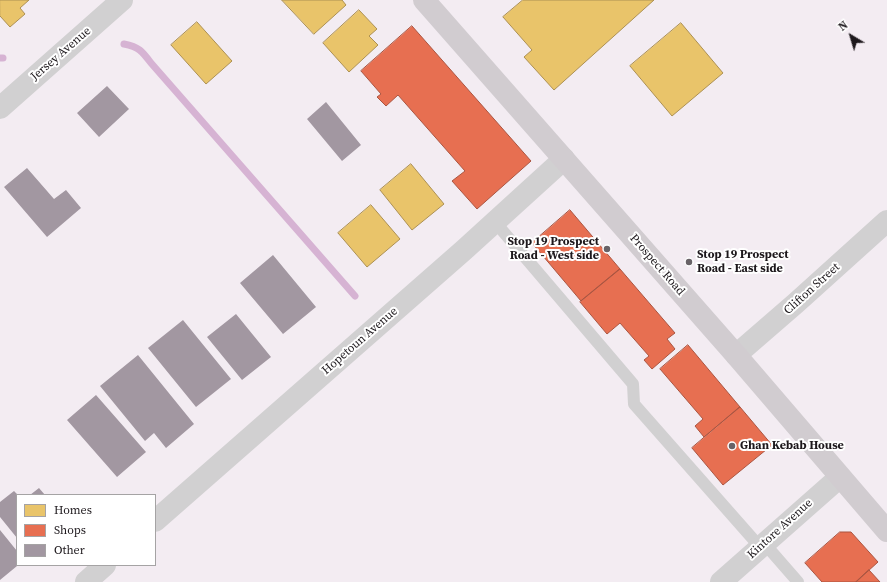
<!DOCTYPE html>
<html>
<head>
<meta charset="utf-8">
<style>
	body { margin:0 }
	#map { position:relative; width:887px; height:582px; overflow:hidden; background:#f3ecf2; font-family:"Source Serif 4",serif }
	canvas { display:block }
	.legend { position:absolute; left:16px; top:494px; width:140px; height:72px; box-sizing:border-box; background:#fff; border:1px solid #a5a3a4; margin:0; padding:5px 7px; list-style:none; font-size:12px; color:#1d181c }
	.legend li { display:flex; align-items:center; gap:8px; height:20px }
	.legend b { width:20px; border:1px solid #a5a3a4 }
	.north { position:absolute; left:831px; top:16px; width:40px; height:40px; -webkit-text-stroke:3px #fff; paint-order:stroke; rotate:322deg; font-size:11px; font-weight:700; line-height:16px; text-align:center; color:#1d181c }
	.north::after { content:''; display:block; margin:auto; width:14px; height:18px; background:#1d181c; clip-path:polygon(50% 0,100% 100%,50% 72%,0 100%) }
</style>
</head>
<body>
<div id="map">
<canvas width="887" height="582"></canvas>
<ul class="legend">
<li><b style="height:11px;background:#e9c46a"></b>Homes</li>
<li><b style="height:11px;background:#e76f51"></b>Shops</li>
<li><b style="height:11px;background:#a297a1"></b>Other</li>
</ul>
<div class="north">N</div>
</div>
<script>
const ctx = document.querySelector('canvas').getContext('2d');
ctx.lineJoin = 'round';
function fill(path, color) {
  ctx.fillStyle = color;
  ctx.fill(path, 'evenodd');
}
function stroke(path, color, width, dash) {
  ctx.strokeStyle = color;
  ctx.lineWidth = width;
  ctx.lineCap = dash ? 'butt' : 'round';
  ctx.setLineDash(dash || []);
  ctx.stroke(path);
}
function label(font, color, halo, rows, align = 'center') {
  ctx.font = font + ' "Source Serif 4",serif';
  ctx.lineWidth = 4;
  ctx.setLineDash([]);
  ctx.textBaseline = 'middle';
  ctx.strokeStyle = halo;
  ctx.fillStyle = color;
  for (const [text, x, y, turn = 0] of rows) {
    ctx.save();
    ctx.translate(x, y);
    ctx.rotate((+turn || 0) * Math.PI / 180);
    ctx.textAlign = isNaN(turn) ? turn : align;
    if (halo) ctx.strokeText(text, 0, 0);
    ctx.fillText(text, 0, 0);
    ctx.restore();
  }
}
const homes = new Path2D(`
	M0,0H29L20,8L25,14L10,27L0,16Z
	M282,0H342L346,5L314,34Z
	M523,0H654L554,90L524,57L532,50L503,17Z
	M359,10L377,29L369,36L378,45L349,72L323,43Z
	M197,22L232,61L206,84L171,45Z
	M681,23L723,73L672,116L630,66Z
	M411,164L444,204L412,230L380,190Z
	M371,205L400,239L367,267L338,233Z`);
fill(homes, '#e9c46a');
stroke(homes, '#ac9053', 1);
const shops = new Path2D(`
	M412,26L531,161L477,209L452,181L465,171L398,95L386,106L377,97L381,94L361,71Z
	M570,210L620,269L581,301L532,243Z
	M620,269L675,333L667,339L675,349L652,369L644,360L649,356L620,323L607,334L580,302Z
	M688,345L740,407L704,437L695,426L703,419L660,369Z
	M740,407L772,445L723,485L692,448Z
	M840,532H851L878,562L856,582H822L805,563Z
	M869,570L880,582H856Z`);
fill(shops, '#e76f51');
stroke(shops, '#aa5541', 1);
stroke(new Path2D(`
	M124,44C139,47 142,51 151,63L355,296
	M0,58H3`), '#d6b3d3', 7);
fill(new Path2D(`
	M107,86L129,109L99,137L77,113Z
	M326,102L361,145L342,161L307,119Z
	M27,168L54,199L66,190L81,208L47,237L4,187Z
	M273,255L316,307L283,334L240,283Z
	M236,314L271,357L242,380L207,337Z
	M183,320L231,379L196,407L148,348Z
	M138,355L194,424L166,448L154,433L145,441L100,386Z
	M96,395L146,452L117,477L67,420Z
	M39,488L45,495H30Z
	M14,491L17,494V538L0,517V502Z
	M0,530L17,551V566L0,580Z`), '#a297a1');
stroke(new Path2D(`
	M495,222L633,384L634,404L760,547
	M764,543L798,582`), '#d1d0d1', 12);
stroke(new Path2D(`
	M0,108L122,0
	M736,355L796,303L887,221
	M155,521L464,250L564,159
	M86,582L105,565
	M721,582L840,477`), '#d1d0d1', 22);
stroke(new Path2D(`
	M424,0L736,355L887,531`), '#d1ccd0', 22);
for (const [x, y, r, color] of [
	[607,249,4,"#686267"],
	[689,262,4,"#686267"],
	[732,446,4,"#686267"]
]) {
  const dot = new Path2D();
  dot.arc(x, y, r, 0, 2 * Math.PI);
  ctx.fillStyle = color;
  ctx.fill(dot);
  stroke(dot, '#fff', 1.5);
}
label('12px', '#1d181c', '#fff', [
	["Jersey Avenue",61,54,-41],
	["Prospect Road",657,265,49],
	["Clifton Street",812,289,-42],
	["Hopetoun Avenue",360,341,-41],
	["Kintore Avenue",780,529,-42]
]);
label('bold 12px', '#1d181c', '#fff', [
	["Stop 19 Prospect",599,242,"right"],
	["Road - West side",599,256,"right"],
	["Stop 19 Prospect",697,255],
	["Road - East side",697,269],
	["Ghan Kebab House",740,446]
], 'left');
</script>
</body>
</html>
